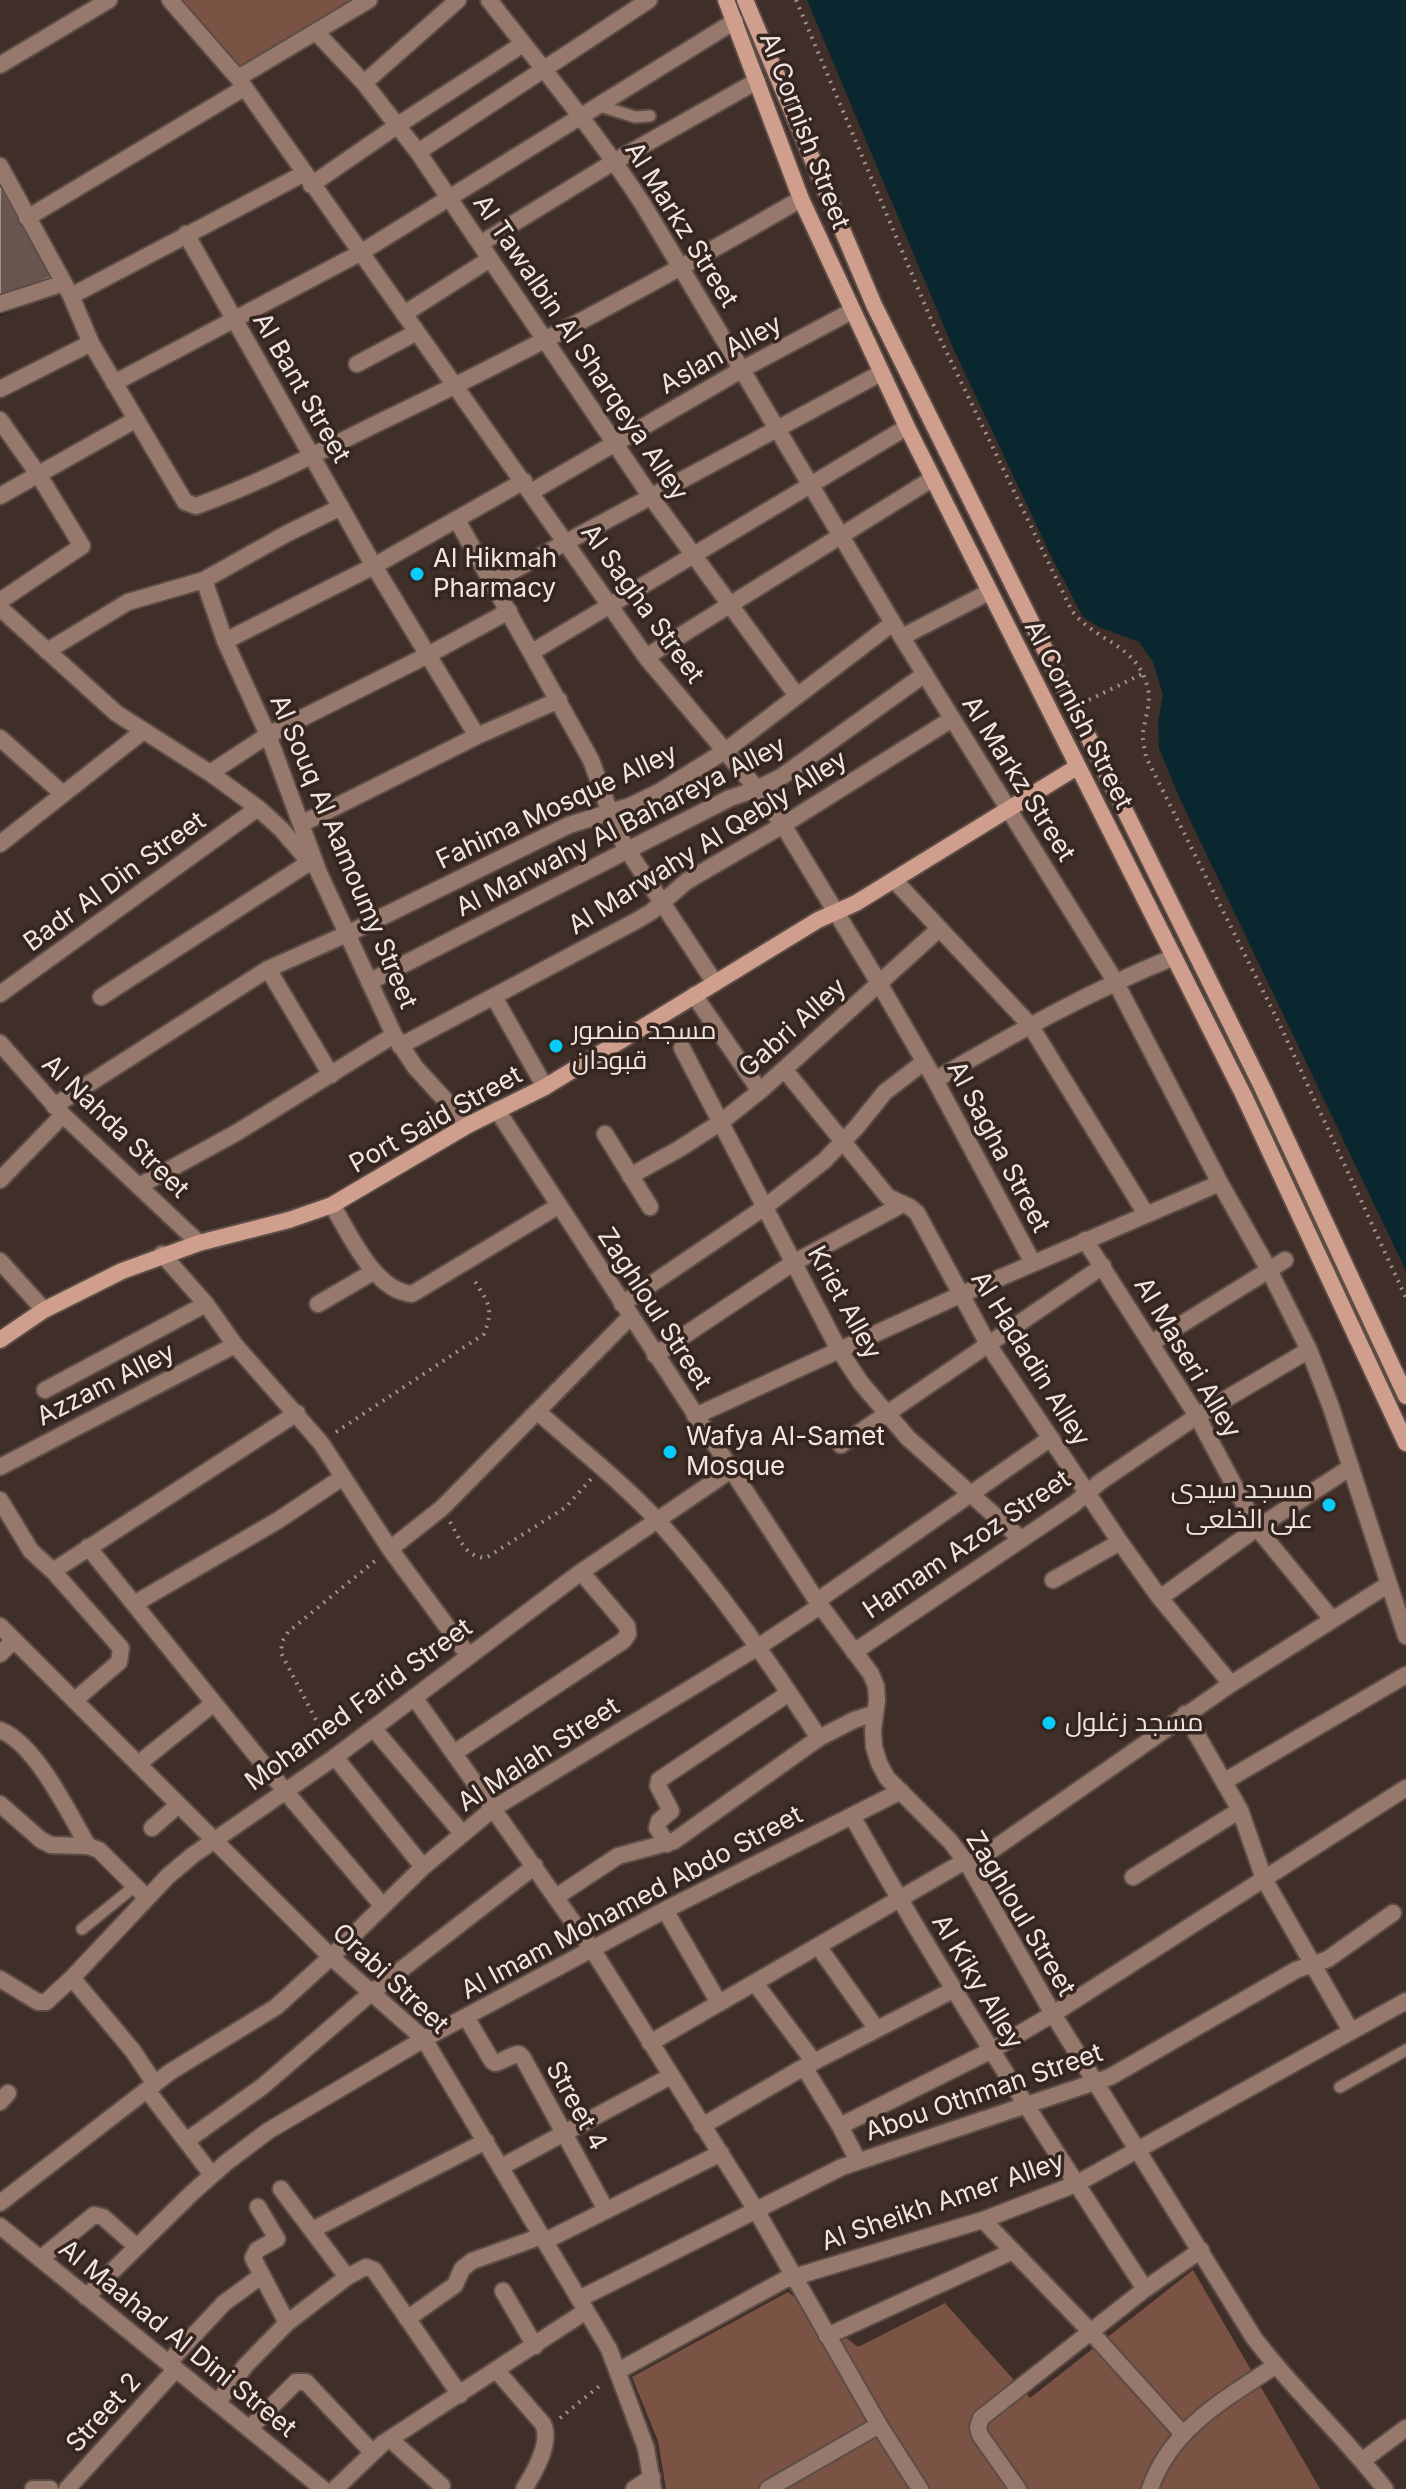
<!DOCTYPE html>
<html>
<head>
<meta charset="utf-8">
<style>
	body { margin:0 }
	canvas { display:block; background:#402f29 }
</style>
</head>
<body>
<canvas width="1406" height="2489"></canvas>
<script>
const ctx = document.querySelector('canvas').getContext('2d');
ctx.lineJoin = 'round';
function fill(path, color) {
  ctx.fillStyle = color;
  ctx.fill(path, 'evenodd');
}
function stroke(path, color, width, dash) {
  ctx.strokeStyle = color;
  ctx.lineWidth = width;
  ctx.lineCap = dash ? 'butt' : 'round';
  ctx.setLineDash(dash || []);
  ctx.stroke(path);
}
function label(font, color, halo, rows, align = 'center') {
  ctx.font = font + ' Inter,Cairo,sans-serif';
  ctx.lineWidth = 7;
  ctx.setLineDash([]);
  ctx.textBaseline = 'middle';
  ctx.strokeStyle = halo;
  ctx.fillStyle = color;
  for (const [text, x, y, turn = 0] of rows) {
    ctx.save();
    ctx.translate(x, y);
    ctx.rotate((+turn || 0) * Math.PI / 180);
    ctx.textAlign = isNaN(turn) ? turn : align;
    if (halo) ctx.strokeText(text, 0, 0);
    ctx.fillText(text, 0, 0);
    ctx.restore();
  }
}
fill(new Path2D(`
	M170,0H369L238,78Z
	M1193,2270L1320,2489H666L658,2441L632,2377L788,2292L858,2347L945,2303L1030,2398Z`), '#7b5344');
fill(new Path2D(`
	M807,0H1406V1271L1180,799L1159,749L1158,722L1163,695L1153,662L1139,642L1099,627L1083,617L1051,556L953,348Z`), '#0a2730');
fill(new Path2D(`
	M0,178L62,290L0,316Z`), '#0007');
const building = new Path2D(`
	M0,185L51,277L0,298Z`);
fill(building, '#67554e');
stroke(building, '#a49089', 2);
const lane = new Path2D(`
	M597,105L635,117L650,116
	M82,1929L135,1886
	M1340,2087L1406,2050`);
const street = new Path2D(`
	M170,0L238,78L646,657L757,789L783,825L879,983L935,1080L1033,1263
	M489,0C542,68 597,133 644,206L893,623L1115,981L1220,1183L1269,1270L1309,1350L1331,1407L1406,1636
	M316,32L364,83L418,152L651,497L797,696
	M0,65L109,0
	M238,78L369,0
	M364,83L458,0
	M418,152L649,0
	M0,166L71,296L91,343L185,502L196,506C258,484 319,452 378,423C523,354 663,279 801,199
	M311,185L398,125L523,44
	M27,218L244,88
	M186,234L374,566L477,736
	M480,244L615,161L757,81
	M71,296L303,174
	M0,304L64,283
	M404,314L490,259
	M357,364L417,332
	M114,383L360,253L735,21
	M0,389L91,343
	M0,420L38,474L82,546L0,601
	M531,492L741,370L852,311
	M0,496L135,420
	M457,520L591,760L617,832L628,851L715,983
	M204,580L225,641L268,735L319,873L394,1035L415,1067L468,1125
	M492,582L881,373
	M0,608L116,713L210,773L258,808L281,829L312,865
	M902,637L989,592
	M225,641L374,566L524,481
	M47,651L128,602L204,580L286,534L341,507
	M532,652L907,427
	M646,657L932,479
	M0,738L63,794
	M210,773L268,735L428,655L509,611
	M303,823L477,736L559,700
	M0,844L142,732
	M894,880L1030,1025L1146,1214
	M268,969L331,1075
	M369,982L730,798L757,789L781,777L925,674
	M0,994L258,808
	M694,995L760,1091
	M101,997L310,862
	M494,997L545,1087
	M0,1043L63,1115L199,1243
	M400,1046L636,921L651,912L687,881L783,825L952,719
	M682,1048L839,1350L861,1383L908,1438L1021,1539
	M784,1069L888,1197L910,1207L917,1213L989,1346L1120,1542L1160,1598L1231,1684
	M935,1080C1013,1034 1090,991 1174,957
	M54,1106L268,969L347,934L569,825L630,806L659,792L725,751L893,623
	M497,1110L817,1601L871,1674L876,1686L877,1700L873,1730L874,1747L879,1763L887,1778L950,1841L969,1866L1053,2014L1254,2338C1294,2391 1344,2436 1385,2489
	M605,1134L650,1207
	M630,1176L679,1149L721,1122L760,1091L939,929
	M0,1180L63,1115
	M139,1186L236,1133L394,1035
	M332,1205C350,1234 374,1291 412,1294L558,1206
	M1085,1240L1197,1416L1257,1528L1331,1618
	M162,1254L206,1304L235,1345L321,1443L390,1549L468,1655
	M0,1261L44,1310
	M318,1304L373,1272
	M622,1304L765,1207L824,1161L855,1129L885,1092L924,1062
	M1153,1342L1285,1260
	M655,1355L793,1263L903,1204
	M45,1390L206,1304
	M537,1411C577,1447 622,1482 659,1522C719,1589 770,1663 819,1738
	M695,1416L960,1295L1220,1183
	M841,1445L1103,1266
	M0,1467L235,1345
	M0,1500L31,1551L53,1571L121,1648L119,1662L75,1700
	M88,1547L285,1791L382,1905
	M390,1549L442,1508L630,1317
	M53,1571L297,1413
	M1053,1580L1120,1542
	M1160,1598L1257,1528L1351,1467
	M817,1601L1051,1438
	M134,1604L277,1521L343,1477
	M0,1626L331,1957L424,2039L609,2349L646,2448L653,2489
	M854,1652L1074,1504L1100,1482L1197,1416L1309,1350
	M0,1654L14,1640
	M414,1697L592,1949L756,2210L879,2425L920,2489
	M1185,1714L1240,1810L1264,1879L1351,2031
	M373,1728L462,1833
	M0,1730C36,1744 68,1812 88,1846
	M454,1753L623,1641L628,1634L627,1626L581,1572
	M335,1757L423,1867
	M138,1764L214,1703
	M1225,1781L1406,1675
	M0,1804L41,1840L51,1845L88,1846L99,1850L147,1898
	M852,1816C943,1978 1043,2133 1145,2289
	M152,1828L178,1805
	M667,1844L657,1828L659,1821L671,1811L658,1786L659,1780L789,1693
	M969,1866L1231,1684L1389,1584
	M1133,1877L1240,1810
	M556,1897L618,1856L674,1841L819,1738L854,1720L875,1713
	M665,1910L719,2003
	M818,1946L876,2028
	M72,1978L133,2051L155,2084
	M0,1979L38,2002H46L72,1978L168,1876L193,1855L335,1757L581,1572L731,1470
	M755,1983L814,2062
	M466,2017L492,2061L495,2063C504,2061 510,2055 519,2054L523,2058L606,2210
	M650,2043L965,1861
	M804,2067L840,2126L858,2161
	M147,2090L212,2175
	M0,2102L8,2093
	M702,2126L804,2067L953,1990
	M840,2126L990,2051L1053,2014L1406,1788
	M186,2141L263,2086L371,1993L535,1866
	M501,2167L671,2076
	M281,2189L347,2277
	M0,2203L170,2072L276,2007L331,1957L423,1867L494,1808L758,1647L820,1606
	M258,2207L277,2239L257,2250L253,2258L287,2323
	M983,2220L1090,2331L1183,2434
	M0,2226L323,2489
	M312,2230L486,2141
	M545,2241L721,2153
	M40,2259L94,2215L103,2217L137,2247
	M503,2291L535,2346
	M86,2297L193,2192L227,2162L268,2131L424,2039L665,1910L901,1791
	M579,2299L842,2167L1110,2077L1296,1970L1328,1959L1393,1913
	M407,2319L455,2285L462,2269L472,2261L542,2236
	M827,2336L1013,2251
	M168,2363L224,2303L261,2276
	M497,2371L543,2424C552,2443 534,2473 524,2489
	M618,2371L784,2280L983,2220L1076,2184L1406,2001
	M217,2403L246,2365L287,2323L347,2277L366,2267L374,2270L460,2395
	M249,2429L296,2382H306L372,2452
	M390,2439L442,2486
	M1363,2460L1406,2428
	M33,2489H50
	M67,2489L176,2369
	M335,2489L382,2444L586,2311
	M634,2489L652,2477
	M768,2489L879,2425
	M1018,2489L980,2435L978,2427L981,2418L1145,2289L1201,2250
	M1150,2489C1170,2429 1225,2399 1275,2366`);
const secondary = new Path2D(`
	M726,0L801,199L907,427L1244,1096L1406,1443
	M745,0L874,305L1263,1089L1406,1396
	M0,1340L44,1310L122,1271L199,1243L289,1220L332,1205L468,1125L545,1087L818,920L856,903L1077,767`);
stroke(lane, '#5c4c46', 15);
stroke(street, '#5c4c46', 20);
stroke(secondary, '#5c4c46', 20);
stroke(new Path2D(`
	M796,0L933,324L1072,611C1097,643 1137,643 1148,689C1151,703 1145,719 1143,732C1142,740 1145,749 1146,757L1279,1023L1406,1298
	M1089,700L1142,674
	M336,1432L484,1334C495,1306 487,1302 473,1278
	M450,1522C460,1539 465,1557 486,1558L566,1507L591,1479
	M327,1741L281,1653L282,1642L288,1632L376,1560
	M560,2418L603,2383`), '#9f918c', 4, [2, 6]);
stroke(lane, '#97786d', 11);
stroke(street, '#97786d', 16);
stroke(secondary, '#cf9e8c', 16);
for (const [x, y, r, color] of [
	[417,574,8,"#07cbf9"],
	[556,1046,8,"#07cbf9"],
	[670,1452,8,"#07cbf9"],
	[1329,1505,8,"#07cbf9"],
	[1049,1723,8,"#07cbf9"]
]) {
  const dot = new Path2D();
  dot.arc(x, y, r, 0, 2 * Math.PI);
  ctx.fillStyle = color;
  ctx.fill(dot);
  stroke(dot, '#35251f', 3);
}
label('26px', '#f0e5e1', '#35251f', [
	["Al Cornish Street",804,131,69],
	["Al Markz Street",681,225,58],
	["Al Tawalbin Al Sharqeya Alley",580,348,56],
	["Aslan Alley",721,355,-29],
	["Al Bant Street",301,388,60],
	["Al Sagha Street",642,604,54],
	["Al Cornish Street",1078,715,63],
	["Al Markz Street",1018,779,58],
	["Fahima Mosque Alley",557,807,-25],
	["Al Marwahy Al Bahareya Alley",621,827,-27],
	["Al Marwahy Al Qebly Alley",708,843,-32],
	["Al Souq Al Aamoumy Street",343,852,67],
	["Badr Al Din Street",115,882,-36],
	["Gabri Alley",793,1028,-42],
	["Port Said Street",436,1120,-29],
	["Al Nahda Street",115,1127,44],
	["Al Sagha Street",998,1147,62],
	["Kriet Alley",844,1303,61],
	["Zaghloul Street",654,1309,57],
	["Al Maseri Alley",1187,1358,59],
	["Al Hadadin Alley",1030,1359,58],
	["Azzam Alley",106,1385,-27],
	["Hamam Azoz Street",967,1545,-34],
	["Mohamed Farid Street",359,1705,-36],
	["Al Malah Street",539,1755,-33],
	["Al Imam Mohamed Abdo Street",632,1903,-28],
	["Zaghloul Street",1020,1914,59],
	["Orabi Street",390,1979,43],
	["Al Kiky Alley",977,1982,59],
	["Abou Othman Street",984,2093,-19],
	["Street 4",576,2106,61],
	["Al Sheikh Amer Alley",943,2202,-19],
	["Al Maahad Al Dini Street",177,2339,39],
	["Street 2",104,2413,-48]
]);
label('26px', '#f0e5e1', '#35251f', [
	["Al Hikmah",433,559],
	["Pharmacy",433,589],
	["مسجد منصور",572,1031],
	["قبودان",572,1061],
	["Wafya Al-Samet",686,1437],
	["Mosque",686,1467],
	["مسجد سيدى",1313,1490,"right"],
	["على الخلعى",1313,1520,"right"],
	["مسجد زغلول",1065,1723]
], 'left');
</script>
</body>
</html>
